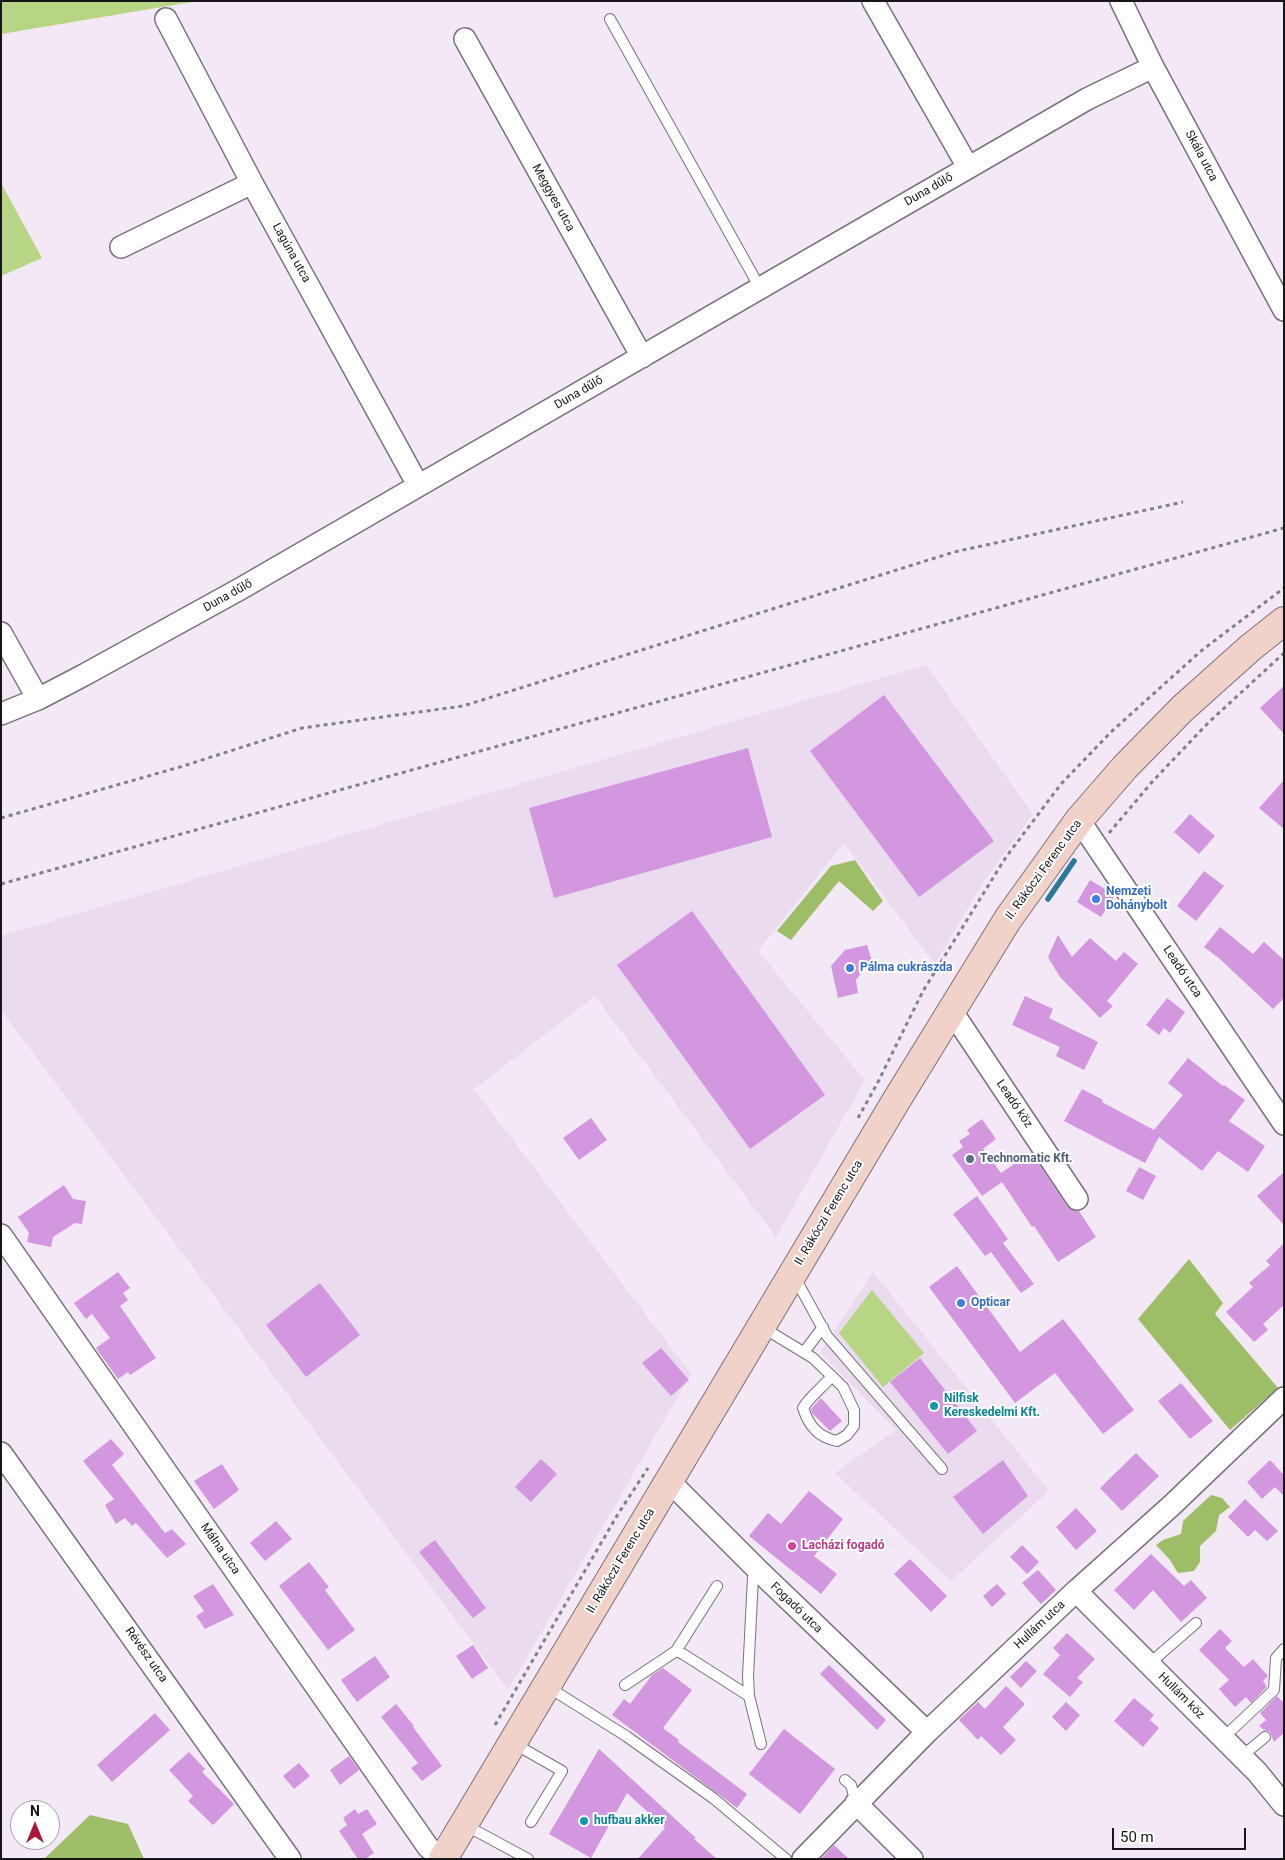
<!DOCTYPE html>
<html>
<head>
<meta charset="utf-8">
<style>
	body { margin:0 }
	#map { position:relative; width:1285px; height:1860px; overflow:hidden; background:#f3e8f5; font-family:Roboto,sans-serif }
	canvas { display:block }
	.frame { position:absolute; inset:0; border:2px solid #181519; pointer-events:none }
	.north { position:absolute; left:10px; top:1800px; width:50px; height:50px; box-sizing:border-box; background:#fff; border:1px solid #a3a1a3; border-radius:50%; rotate:0deg; font-size:14px; font-weight:700; line-height:20px; text-align:center; color:#181519 }
	.north::after { content:''; display:block; margin:auto; width:18px; height:22px; background:#ac173a; clip-path:polygon(50% 0,100% 100%,50% 72%,0 100%) }
	.scale { position:absolute; left:1112px; top:1828px; width:134px; height:22px; box-sizing:border-box; border:2px solid #181519; border-top:0; padding-left:6px; font-size:15px; line-height:18px; white-space:nowrap; color:#181519; -webkit-text-stroke:4px #fff; paint-order:stroke }
</style>
</head>
<body>
<div id="map">
<canvas width="1285" height="1860"></canvas>
<div class="frame"></div>
<div class="north">N</div>
<div class="scale">50 m</div>
</div>
<script>
const ctx = document.querySelector('canvas').getContext('2d');
ctx.lineJoin = 'round';
function fill(path, color) {
  ctx.fillStyle = color;
  ctx.fill(path, 'evenodd');
}
function stroke(path, color, width, dash) {
  ctx.strokeStyle = color;
  ctx.lineWidth = width;
  ctx.lineCap = dash ? 'butt' : 'round';
  ctx.setLineDash(dash || []);
  ctx.stroke(path);
}
function label(font, color, halo, rows, align = 'center') {
  ctx.font = font + ' Roboto,sans-serif';
  ctx.lineWidth = 4;
  ctx.setLineDash([]);
  ctx.textBaseline = 'middle';
  ctx.strokeStyle = halo;
  ctx.fillStyle = color;
  for (const [text, x, y, turn = 0] of rows) {
    ctx.save();
    ctx.translate(x, y);
    ctx.rotate((+turn || 0) * Math.PI / 180);
    ctx.textAlign = isNaN(turn) ? turn : align;
    if (halo) ctx.strokeText(text, 0, 0);
    ctx.fillText(text, 0, 0);
    ctx.restore();
  }
}
fill(new Path2D(`
	M926,665L1033,814L984,881L935,964L844,843L758,951L865,1080L776,1237L595,996L474,1089L691,1374L508,1690L1,1010V936Z
	M873,1272L1049,1491L951,1581L835,1473L896,1430L820,1352Z`), '#ebdbef');
fill(new Path2D(`
	M1,1H198L1,34Z
	M1,183L42,258L1,276Z
	M872,1290L924,1353L883,1387L839,1333Z`), '#b7d584');
fill(new Path2D(`
	M855,860L883,901L873,911L839,881L791,940L777,931L831,866Z
	M1189,1259L1223,1303L1215,1314L1278,1388L1230,1430L1138,1319Z
	M1211,1495L1222,1498L1230,1507L1219,1515L1216,1531L1200,1546V1562L1194,1571L1178,1573L1170,1560L1156,1545L1163,1540L1181,1534L1183,1521Z
	M90,1815L128,1824L144,1859H44Z`), '#9ebd67');
stroke(new Path2D(`
	M1048,899L1074,861`), '#297a99', 5.5);
fill(new Path2D(`
	M1284,686V734L1260,708Z
	M884,695L994,841L919,897L810,751Z
	M748,748L772,837L554,898L529,808Z
	M1284,780V829L1259,808Z
	M1190,814L1215,836L1199,854L1174,832Z
	M1204,871L1224,886L1196,921L1177,906Z
	M1090,880L1115,895L1101,917L1077,902Z
	M692,911L825,1095L750,1149L617,965Z
	M1220,927L1253,954L1264,942L1284,960V998L1273,1009L1220,959L1204,947Z
	M1058,935L1072,957L1090,938L1116,961L1124,952L1138,964L1107,1001L1113,1006L1100,1018L1060,977L1048,957Z
	M867,945L873,964L861,969L860,975L856,980L858,993L838,998L831,966L845,950Z
	M1025,996L1053,1009L1049,1018L1098,1042L1084,1070L1056,1056L1060,1047L1012,1025Z
	M1167,998L1185,1012L1170,1033L1164,1028L1159,1035L1146,1025Z
	M1188,1058L1223,1086L1224,1085L1245,1100L1229,1121L1265,1146L1248,1172L1218,1151L1202,1171L1159,1137L1145,1163L1064,1121L1082,1089L1103,1100L1102,1102L1154,1130L1183,1095L1168,1083Z
	M591,1118L607,1140L579,1160L563,1138Z
	M982,1119L996,1139L983,1149L1001,1173L1026,1156L1029,1162L1035,1158L1067,1206L1072,1210L1079,1211L1096,1237L1058,1262L1034,1226L1032,1227L1002,1182L982,1196L952,1155L963,1147L959,1141L970,1134L967,1130Z
	M1139,1167L1156,1176L1143,1200L1126,1191Z
	M1284,1172V1225L1257,1196Z
	M64,1185L73,1199L86,1201L82,1224L75,1223L53,1237L51,1247L27,1242L29,1233L18,1217Z
	M977,1196L1008,1239L1003,1243L1034,1284L1021,1293L991,1252L985,1256L953,1214Z
	M1284,1243V1305L1263,1324L1268,1330L1254,1342L1226,1312L1253,1287L1249,1283L1270,1265L1266,1261Z
	M957,1266L1020,1352L1063,1319L1134,1410L1103,1434L1055,1373L1015,1403L929,1287Z
	M118,1272L130,1288L123,1293L128,1300L120,1306L156,1358L130,1375L128,1372L118,1379L96,1348L110,1338L92,1314L86,1319L74,1303Z
	M320,1283L360,1335L306,1377L266,1325Z
	M661,1348L689,1380L671,1396L642,1363Z
	M920,1358L977,1431L948,1454L890,1382Z
	M1181,1383L1213,1421L1190,1439L1158,1401Z
	M821,1398L842,1421L830,1431L812,1413L811,1409Z
	M111,1439L124,1454L112,1465L165,1533L172,1529L186,1544L167,1558L136,1523L132,1526L125,1518L116,1524L105,1505L114,1499L83,1461Z
	M1136,1453L1159,1476L1122,1511L1100,1488Z
	M541,1459L557,1474L531,1502L515,1487Z
	M1003,1460L1028,1496L983,1534L953,1497Z
	M1270,1460L1284,1475V1496L1275,1487L1262,1499L1247,1482Z
	M222,1464L239,1490L214,1509L194,1481Z
	M809,1491L843,1519L814,1556L837,1574L821,1594L749,1536L768,1513L781,1524Z
	M1245,1499L1278,1531L1267,1541L1255,1530L1248,1537L1228,1517Z
	M1076,1508L1097,1531L1076,1550L1056,1527Z
	M276,1521L292,1539L265,1561L250,1543Z
	M435,1540L486,1608L473,1618L419,1552Z
	M1022,1545L1039,1562L1027,1574L1010,1557Z
	M1151,1554L1184,1586L1191,1580L1207,1598L1181,1622L1153,1590L1134,1610L1114,1590Z
	M910,1559L947,1596L931,1612L894,1574Z
	M309,1562L329,1587L325,1590L355,1630L328,1650L279,1586Z
	M1038,1570L1056,1590L1041,1604L1022,1583Z
	M213,1584L234,1615L205,1629L196,1616L204,1611L193,1596Z
	M997,1584L1006,1594L992,1607L983,1596Z
	M1220,1629L1232,1641L1225,1648L1244,1667L1253,1659L1268,1676L1263,1681L1267,1687L1251,1703L1246,1697L1235,1707L1219,1689L1229,1680L1199,1650Z
	M1067,1633L1095,1659L1077,1678L1083,1682L1070,1697L1043,1674L1060,1655L1053,1648Z
	M473,1645L488,1668L472,1679L456,1656Z
	M375,1656L390,1677L357,1702L341,1680Z
	M1026,1661L1037,1671L1021,1688L1010,1677Z
	M829,1665L886,1720L877,1730L820,1674Z
	M663,1668L692,1690L663,1728L679,1740L678,1742L747,1794L737,1808L612,1715L624,1699L630,1704L652,1675Z
	M1006,1686L1025,1704L1003,1727L1016,1740L1001,1755L981,1736L978,1740L959,1720L978,1702L985,1709Z
	M1277,1696L1284,1703V1733L1274,1742L1270,1732L1264,1730L1259,1726L1266,1720L1260,1713Z
	M1134,1698L1154,1715L1150,1720L1159,1728L1143,1747L1114,1721Z
	M1066,1702L1080,1715L1066,1731L1052,1717Z
	M396,1704L414,1726L413,1727L442,1766L422,1781L411,1768L418,1763L381,1717Z
	M155,1713L170,1730L112,1782L97,1765Z
	M784,1729L835,1769L800,1814L749,1774Z
	M599,1749L696,1838L694,1839L717,1859H638L665,1828L627,1793L591,1858L549,1834Z
	M189,1752L205,1769L202,1772L234,1804L213,1825L188,1801L193,1796L169,1770Z
	M349,1756L359,1770L340,1785L330,1770Z
	M299,1763L310,1776L294,1789L283,1776Z
	M355,1809L358,1814L367,1809L377,1824L362,1834L374,1853L365,1859H358L339,1831L347,1825L343,1818Z
	M834,1845L849,1859H821Z`), '#d297df');
const lane = new Path2D(`
	M610,19L760,288
	M794,1276L827,1336L942,1469
	M762,1327L813,1358L843,1387L854,1410V1426L847,1435L837,1441C818,1437 809,1426 803,1408C810,1396 822,1388 832,1376
	M804,1352L823,1327
	M759,1571L753,1577L748,1676L749,1696L761,1744
	M717,1586L676,1651L683,1654L749,1696
	M1149,1664L1196,1623
	M625,1685L676,1651
	M548,1687L626,1736L713,1798L786,1859
	M1223,1738L1274,1690L1276,1658L1284,1649
	M513,1743L562,1771L531,1822
	M1241,1757L1265,1737
	M845,1780L851,1785L856,1803
	M465,1825L528,1859`);
const street = new Path2D(`
	M873,1L968,167
	M1121,1L1153,67L1284,310
	M166,19L252,183L418,485
	M465,39L642,357
	M121,247L252,183
	M1,633L38,699
	M1,714L38,699L84,675L240,589L1087,99L1153,67
	M1079,820L1284,1124
	M951,1010L1077,1199
	M1,1235L428,1847L442,1859
	M1,1453L290,1859
	M669,1481L759,1571L927,1732
	M1076,1591L1257,1772L1284,1805
	M856,1803L912,1859
	M803,1859L927,1732L1076,1591L1171,1506L1284,1398`);
const secondary = new Path2D(`
	M443,1859L896,1101L1008,919L1079,820L1125,767L1183,708L1250,648L1284,621`);
stroke(lane, '#7a717c', 12);
stroke(street, '#7a717c', 24);
stroke(secondary, '#7a717c', 30);
stroke(new Path2D(`
	M1,818L180,767L302,728L463,706L954,552L1183,502
	M1109,833L1152,782L1208,723L1284,653
	M1,884L1284,528
	M858,1118L877,1084L923,991L1006,857L1061,784L1111,732L1201,651L1284,588
	M495,1725L618,1514L648,1468`), '#867f88', 3, [4, 4]);
stroke(lane, '#fff', 10);
stroke(street, '#fff', 21);
stroke(secondary, '#f1d2c9', 28);
for (const [x, y, r, color] of [
	[1096,899,5,"#3f7fe0"],
	[850,968,5,"#3f7fe0"],
	[970,1159,5,"#5c6f8a"],
	[961,1303,5,"#3f7fe0"],
	[934,1406,5,"#0f9aa8"],
	[792,1546,5,"#d1479c"],
	[584,1821,5,"#0f9aa8"]
]) {
  const dot = new Path2D();
  dot.arc(x, y, r, 0, 2 * Math.PI);
  ctx.fillStyle = color;
  ctx.fill(dot);
  stroke(dot, '#fff', 2);
}
label('12px', '#181519', '#fff', [
	["Skála utca",1201,156,62],
	["Duna dűlő",929,190,-30],
	["Meggyes utca",553,198,61],
	["Lagúna utca",291,253,61],
	["Duna dűlő",579,393,-30],
	["Duna dűlő",228,596,-29],
	["II. Rákóczi Ferenc utca",1044,870,-54],
	["Leadó utca",1182,972,56],
	["Leadó köz",1014,1104,56],
	["II. Rákóczi Ferenc utca",829,1213,-59],
	["Málna utca",220,1549,55],
	["II. Rákóczi Ferenc utca",621,1561,-59],
	["Fogadó utca",796,1608,44],
	["Hullám utca",1040,1625,-43],
	["Révész utca",146,1655,55],
	["Hullám köz",1181,1696,45]
]);
label('bold 12px', '#366cbe', '#fff', [
	["Nemzeti",1106,892],
	["Dohánybolt",1106,906],
	["Pálma cukrászda",860,968],
	["Opticar",971,1303]
], 'left');
label('bold 12px', '#4e5e75', '#fff', [
	["Technomatic Kft.",980,1159]
], 'left');
label('bold 12px', '#0d838f', '#fff', [
	["Nilfisk",944,1399],
	["Kereskedelmi Kft.",944,1413],
	["hufbau akker",594,1821]
], 'left');
label('bold 12px', '#b23c85', '#fff', [
	["Lacházi fogadó",802,1546]
], 'left');
</script>
</body>
</html>
